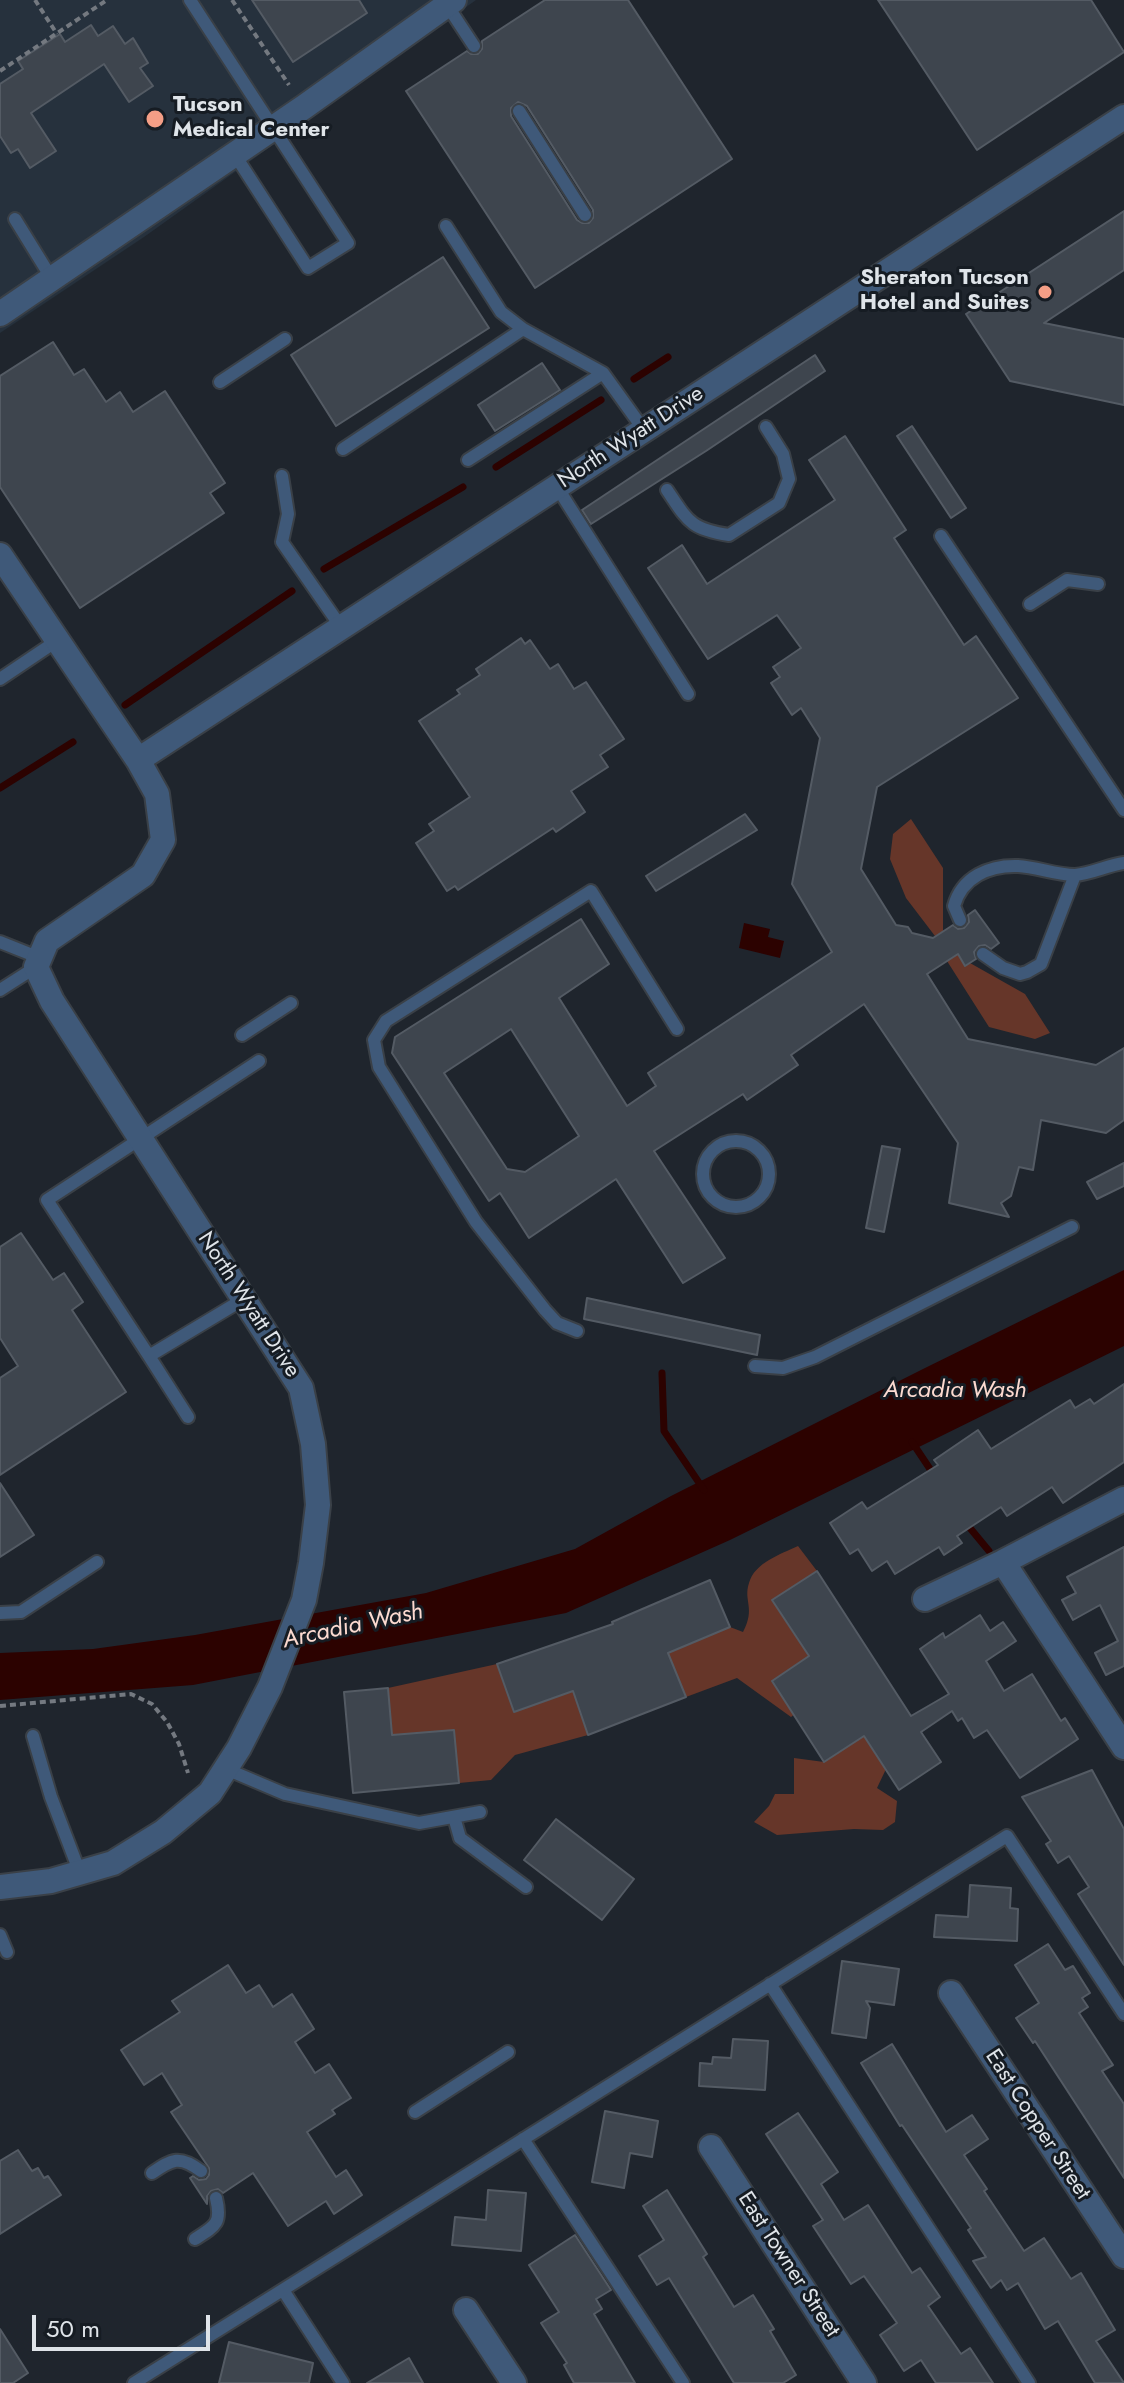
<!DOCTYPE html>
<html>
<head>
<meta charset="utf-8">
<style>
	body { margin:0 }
	#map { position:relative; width:1124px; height:2383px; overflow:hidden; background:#1f252d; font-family:Jost,sans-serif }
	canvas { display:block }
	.scale { position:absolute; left:32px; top:2315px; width:178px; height:36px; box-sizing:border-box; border:4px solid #dfe4e9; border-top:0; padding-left:10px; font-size:24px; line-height:28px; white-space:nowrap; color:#dfe4e9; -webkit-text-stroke:6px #161c23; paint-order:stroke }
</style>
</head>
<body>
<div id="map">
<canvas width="1124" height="2383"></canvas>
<div class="scale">50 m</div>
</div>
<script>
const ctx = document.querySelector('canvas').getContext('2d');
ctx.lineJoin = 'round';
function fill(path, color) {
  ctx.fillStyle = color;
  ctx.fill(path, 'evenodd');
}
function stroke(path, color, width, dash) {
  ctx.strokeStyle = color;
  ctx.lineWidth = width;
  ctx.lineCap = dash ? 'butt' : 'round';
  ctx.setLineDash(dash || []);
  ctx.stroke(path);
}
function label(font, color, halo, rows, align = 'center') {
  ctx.font = font + ' Jost,sans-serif';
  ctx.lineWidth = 6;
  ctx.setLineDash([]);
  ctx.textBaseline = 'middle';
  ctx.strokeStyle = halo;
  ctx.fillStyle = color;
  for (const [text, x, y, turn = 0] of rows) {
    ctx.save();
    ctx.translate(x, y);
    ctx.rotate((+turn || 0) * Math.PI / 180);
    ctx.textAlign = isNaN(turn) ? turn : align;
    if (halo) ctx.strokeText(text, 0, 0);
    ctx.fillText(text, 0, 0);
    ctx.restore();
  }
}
fill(new Path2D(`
	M0,0H476L144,237L0,333Z`), '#26313d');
fill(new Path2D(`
	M911,819L943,868V932L938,940L906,898L890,859L893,834Z
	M958,954L965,966L970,963L1025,994L1050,1033L1035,1039L989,1027L947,961Z
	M798,1546L817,1571L772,1600L809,1656L797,1712L791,1717L737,1678L686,1697L668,1653L730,1627L743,1632C756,1608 743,1601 749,1583C754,1563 781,1554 798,1546Z
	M497,1664L514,1712L573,1691L588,1735L515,1755L491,1780L459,1783L453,1730L392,1735L388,1688Z
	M864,1736L886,1769L877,1788L897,1801L895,1822L883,1830L854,1829L777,1835L754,1822L769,1806L775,1794H794V1758L824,1762Z`), '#663629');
fill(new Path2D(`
	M744,923L770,929L768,937L784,941L780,958L739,948Z
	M1124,1270V1346L730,1540L566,1613L193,1685L0,1700V1653L93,1649L195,1635L426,1593L575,1549L671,1496L923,1369Z`), '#2c0200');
stroke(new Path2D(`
	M634,379L668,357
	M496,467L601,400
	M324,569L463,487
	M125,705L292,591
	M0,788L73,742
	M662,1373L664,1431L704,1490
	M912,1442L934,1475
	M965,1522L989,1551`), '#2c0200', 7);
const building = new Path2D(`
	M252,0H359L367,13L293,62Z
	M545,0H628L732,159L535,288L406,91L467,51L471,54H478L482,49V41ZM518,102L527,106L593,210V218L589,223H582L577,220L511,116V108Z
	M878,0H1091L1124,52L977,150Z
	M91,25L98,36L113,26L125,44L133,38L148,63L140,68L153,86L129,102L104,64L31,113L56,151L30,168L18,149L11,153L0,136V84L23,69L18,61L60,34L65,42Z
	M1124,211V270L1044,323L1124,339V405L1010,381L966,314Z
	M443,257L489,328L336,426L291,355Z
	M53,342L74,375L84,369L106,402L120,392L133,412L165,391L225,483L210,493L224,513L80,608L0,487V376Z
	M815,355L825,371L706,451L591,524L582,510Z
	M542,363L560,390L495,431L478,405Z
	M912,426L966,508L951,518L897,436Z
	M845,436L906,530L894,538L964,645L976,636L1018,698L877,787L861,869L896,925L908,927L912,933L933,938L953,925L958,929L964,928L969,922L968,915L975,910L999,943L991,949L985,945L979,946L974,952L976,959L965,966L958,954L927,974L968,1039L1096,1065L1124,1048V1120L1106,1133L1041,1120L1033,1170L1019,1167L1011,1196L1001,1203L1009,1217L949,1203L958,1143L864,1004L791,1055L798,1065L747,1100L743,1094L654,1151L725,1258L683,1283L616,1179L529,1238L500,1193L489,1201L392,1053L395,1037L581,919L609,964L559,998L627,1106L656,1086L648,1073L832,952L792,884L820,738L801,708L792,715L771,683L780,677L773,667L801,648L777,615L708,659L648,568L682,545L707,584L835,500L809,460ZM511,1029L579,1136L525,1172L507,1169L444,1073Z
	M521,638L525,644L530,640L550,669L558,664L574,689L586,682L624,739L600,755L608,767L571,791L585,812L556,832L553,828L458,890L455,886L447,891L416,843L434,831L429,824L470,797L419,721L460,694L457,690L480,675L476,669Z
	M745,814L757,830L656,891L646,876Z
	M882,1146L900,1149L884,1232L866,1228Z
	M1124,1163V1186L1097,1199L1087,1182Z
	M21,1233L53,1280L64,1273L83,1302L72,1310L126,1392L0,1475V1378L18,1366L0,1338V1247Z
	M587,1298L760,1335L757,1355L584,1319Z
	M1124,1384V1462L1063,1503L1052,1487L1007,1516L1001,1507L957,1536L962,1543L944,1555L939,1547L895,1574L887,1561L872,1571L858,1549L850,1554L830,1523L862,1502L867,1509L938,1465L934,1460L978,1430L991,1449L1070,1400L1075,1408L1090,1399L1094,1404Z
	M0,1483L34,1535L0,1557Z
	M1124,1547V1666L1106,1675L1095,1653L1118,1641L1100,1605L1073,1620L1062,1600L1076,1593L1067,1577Z
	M817,1571L911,1716L949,1694L920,1649L943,1633L945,1638L980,1615L990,1631L1003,1622L1016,1641L986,1661L1004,1691L1032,1674L1061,1721L1065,1718L1078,1739L1020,1778L987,1730L974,1738L962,1718L958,1721L952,1711L921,1732L941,1762L899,1790L864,1736L824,1762L772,1681L809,1656L772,1600Z
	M710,1580L730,1627L668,1653L686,1697L588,1735L573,1691L514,1712L497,1664L613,1624L612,1622Z
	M388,1688L392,1735L454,1730L459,1783L353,1793L344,1692Z
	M1092,1770L1124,1829V1965L1078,1894L1089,1887L1069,1856L1058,1863L1046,1844L1051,1841L1022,1797Z
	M556,1819L634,1879L602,1920L524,1860Z
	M970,1885L1011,1888L1010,1908L1018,1909L1017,1941L934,1937L936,1915L968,1917Z
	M1048,1944L1065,1970L1073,1966L1090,1993L1082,1998L1088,2007L1079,2013L1113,2065L1102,2071L1124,2104V2178L1035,2041L1033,2043L1016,2018L1039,2003L1015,1965Z
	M842,1961L899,1969L894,2005L866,2001L870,2008L866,2038L832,2033Z
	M228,1965L246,1993L259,1985L273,2007L292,1994L314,2029L295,2042L315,2073L329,2064L351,2098L332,2110L335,2114L307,2132L336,2177L346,2170L362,2195L334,2214L326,2201L288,2226L253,2173L223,2193L218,2189L211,2191L207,2196V2204L190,2178L193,2176L199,2180L206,2179L209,2175V2168L171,2112L182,2105L162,2073L144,2085L121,2050L180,2012L172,2001Z
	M733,2039L768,2041L765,2090L699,2086L700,2063L712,2064L713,2057L731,2058Z
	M892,2044L946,2132L972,2115L988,2139L964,2155L987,2189L984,2191L1024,2251L1044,2238L1071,2279L1081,2273L1115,2330L1096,2341L1124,2383H1095L1058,2321L1045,2329L1018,2283L1007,2290L1001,2280L991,2288L973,2261L986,2257L968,2230L971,2228L902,2125L900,2126L861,2063Z
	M605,2111L658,2121L652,2157L630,2153L624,2188L592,2182Z
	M798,2113L838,2172L821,2184L844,2220L868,2205L912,2273L920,2268L940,2297L928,2306L961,2354L970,2348L993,2383H936L921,2360L904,2371L880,2335L897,2323L864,2276L851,2284L813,2226L823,2220L766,2134Z
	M18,2150L32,2171L38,2168L44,2178L48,2176L61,2195L0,2234V2161Z
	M488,2190L526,2193L521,2251L452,2245L455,2217L486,2220Z
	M667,2190L707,2254L703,2257L734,2307L753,2295L774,2329L770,2331L796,2375L783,2383H734L669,2278L657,2285L639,2256L664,2240L643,2206Z
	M575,2235L611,2290L596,2299L602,2309L594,2314L635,2383H574L564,2365L567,2363L541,2323L559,2312L529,2265Z
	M0,2329L28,2373L13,2383H0Z
	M229,2342L313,2363L309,2383H219Z
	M409,2358L423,2383H367Z`);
fill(building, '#3e454e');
stroke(building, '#545b64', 2);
const lane = new Path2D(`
	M190,0L348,243L308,268L235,155
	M447,5L474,46
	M519,111L585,215
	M15,219L52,279
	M446,226L501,312L523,329L603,373L644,430
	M220,382L285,339
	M343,449L523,329
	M468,460L603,373
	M282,476L288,514L282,542L341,627
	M557,487L688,694
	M667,490C688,521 690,529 729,535L779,503L789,479L783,454L766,427
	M941,536L1124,810
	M1030,604L1067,580L1098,584
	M0,679L58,640
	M960,920L954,906C962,877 989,865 1018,866C1037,867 1056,875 1075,875C1091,874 1108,865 1124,863
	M0,942L40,958
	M983,954L1003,968L1020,974L1027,972L1041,964L1075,875
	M0,990L36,967
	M242,1035L291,1003
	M703 1174a33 33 0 1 1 66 0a33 33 0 1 1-66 0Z
	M244,1299L149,1356L47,1200L259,1061
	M577,1331L557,1323L545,1310L476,1222L379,1067L374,1040L386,1021L591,891L677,1029
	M149,1356L188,1417
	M755,1366L783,1368L815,1357L1072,1227
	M0,1613L21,1612L97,1562
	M33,1736L51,1797L80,1873
	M226,1769L285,1794L419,1823L480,1812
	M454,1817L460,1838L526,1887
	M0,1935L7,1952
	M770,1984L1029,2383
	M415,2112L508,2052
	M523,2139L683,2383
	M152,2173C172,2159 180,2155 201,2171
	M195,2239C216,2226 222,2223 216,2198
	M283,2290L343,2383
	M134,2383L1007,1836L1124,2014`);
const street = new Path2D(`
	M0,314L304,107L454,0
	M0,555L138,760L157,794L163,840L143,875L47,941L36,967L52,1001L301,1388L313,1444L318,1505L311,1563L304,1600L270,1687L239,1748L210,1793L163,1832L113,1863L51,1881L0,1887
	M138,760L1124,117
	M1003,1562L1124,1747
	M925,1599L1003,1562L1124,1499
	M951,1993L1124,2256
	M711,2147L864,2383
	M466,2310L514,2383`);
stroke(lane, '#3a4047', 16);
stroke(street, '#3a4047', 28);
stroke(new Path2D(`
	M35,0L57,34
	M232,0L289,85
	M0,71L107,0
	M0,1706L131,1694L152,1704L167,1722L179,1744L188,1773`), '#747980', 4, [6, 4]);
stroke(lane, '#3f5979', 12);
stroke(street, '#3f5979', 24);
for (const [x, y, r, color] of [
	[155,119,10,"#f49e86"],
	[1045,292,8,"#f49e86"]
]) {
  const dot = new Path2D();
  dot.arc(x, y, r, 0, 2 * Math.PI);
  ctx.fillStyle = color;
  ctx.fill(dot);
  stroke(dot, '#161c23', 3);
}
label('bold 22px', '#dfe4e9', '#161c23', [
	["Tucson",173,106],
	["Medical Center",173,131],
	["Sheraton Tucson",1029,279,"right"],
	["Hotel and Suites",1029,304,"right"]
], 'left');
label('22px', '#dfe4e9', '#161c23', [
	["North Wyatt Drive",631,438,-33],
	["North Wyatt Drive",248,1305,57],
	["East Copper Street",1037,2125,57],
	["East Towner Street",788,2265,57]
]);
label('italic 24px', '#fcdad0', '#161c23', [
	["Arcadia Wash",955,1391],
	["Arcadia Wash",353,1627,-12]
]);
</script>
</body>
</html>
